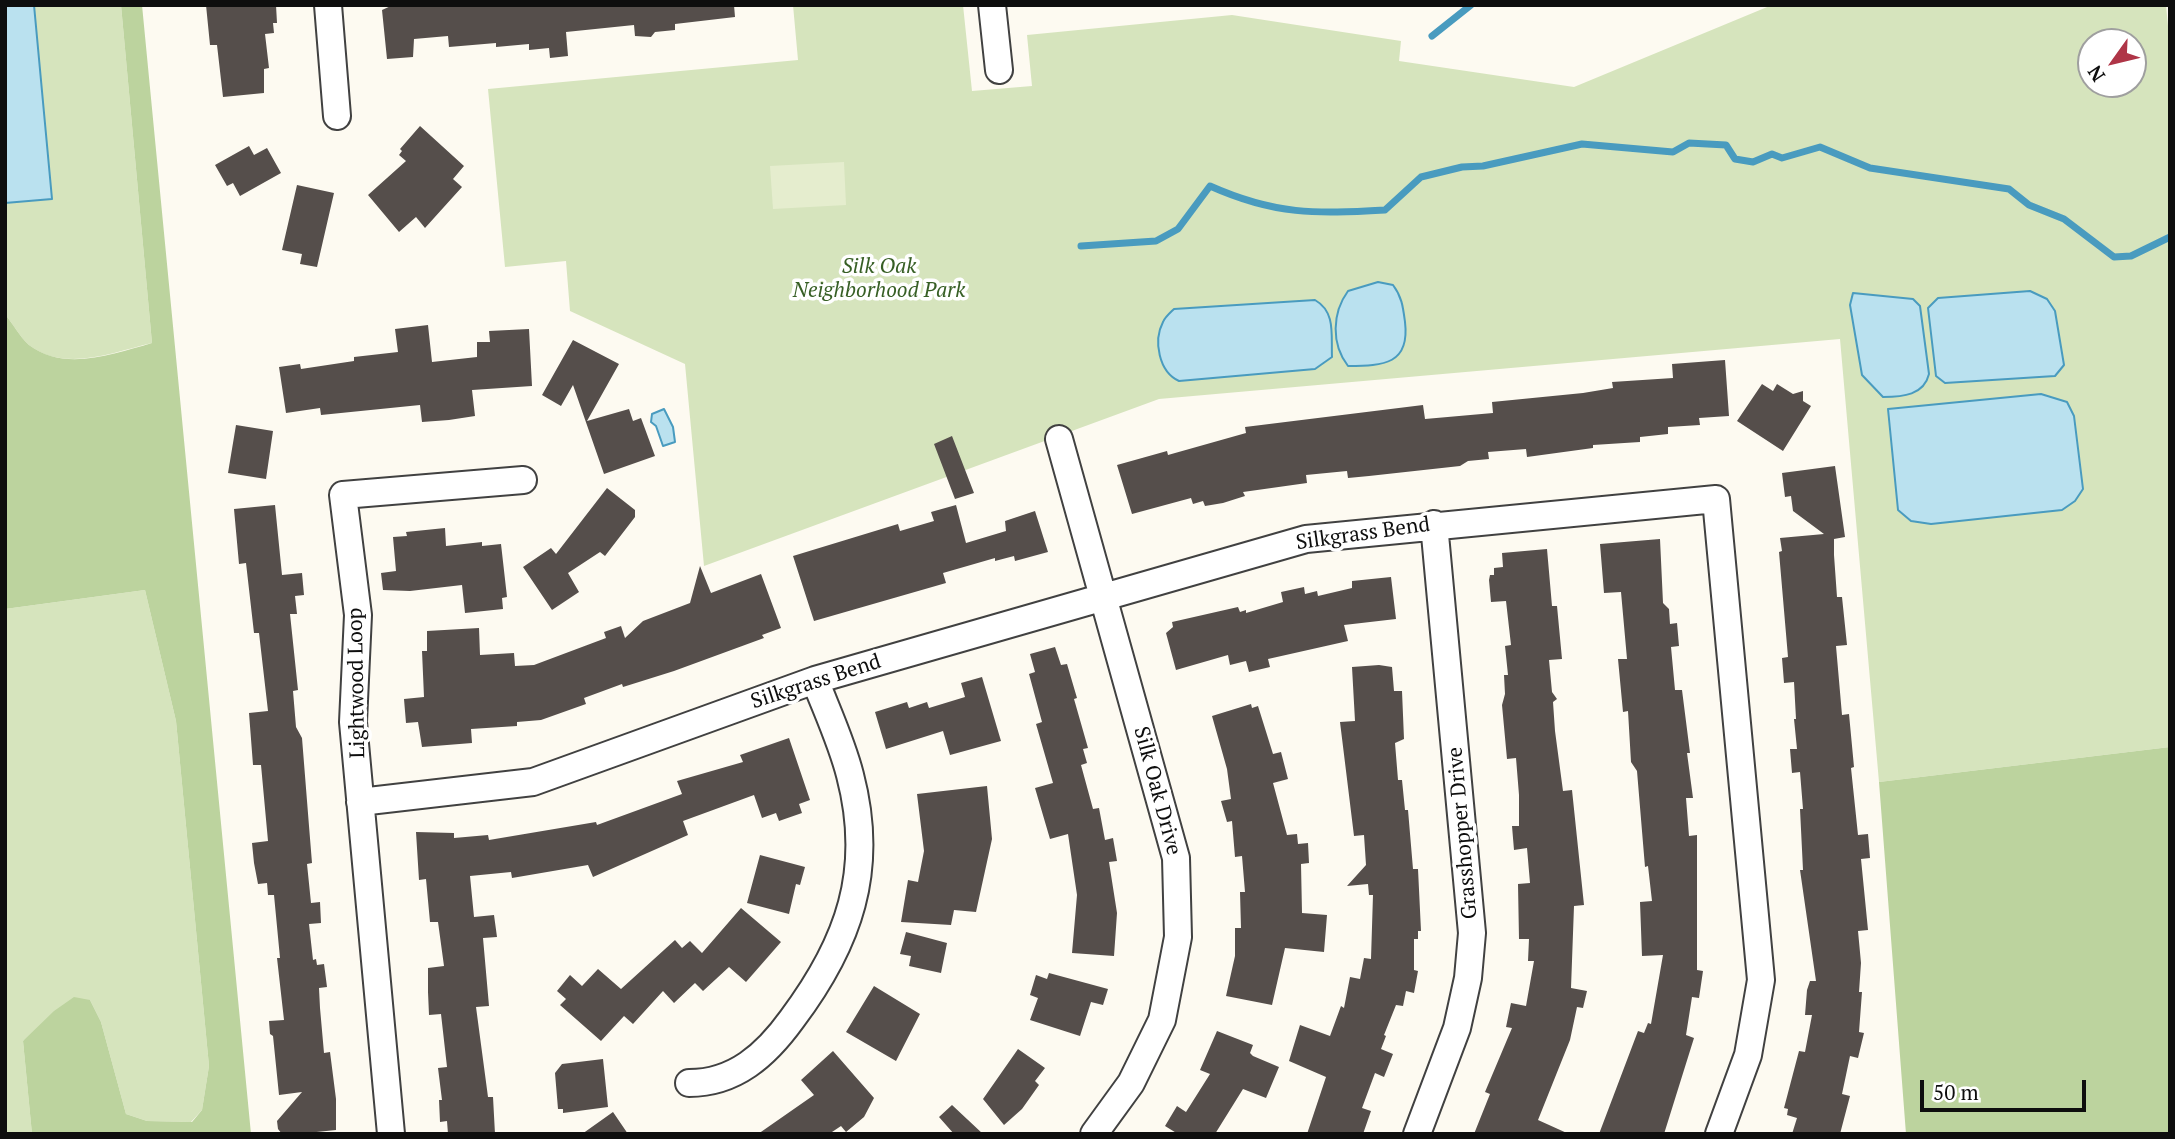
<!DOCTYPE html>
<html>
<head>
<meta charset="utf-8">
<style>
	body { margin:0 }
	#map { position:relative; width:2175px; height:1139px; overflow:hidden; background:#fdfaf1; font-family:"PT Serif",serif }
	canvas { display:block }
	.frame { position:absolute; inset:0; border:7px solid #0e0e0e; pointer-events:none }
	.north { position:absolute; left:2077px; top:28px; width:70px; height:70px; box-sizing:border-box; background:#fff; border:2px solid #9f9f9f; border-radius:50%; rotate:236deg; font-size:19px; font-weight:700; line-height:28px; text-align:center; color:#0e0e0e }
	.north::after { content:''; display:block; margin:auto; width:24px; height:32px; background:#af3547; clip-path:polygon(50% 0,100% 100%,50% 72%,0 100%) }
	.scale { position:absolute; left:1920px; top:1080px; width:166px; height:32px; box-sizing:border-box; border:4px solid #0e0e0e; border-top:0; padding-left:9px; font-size:21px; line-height:24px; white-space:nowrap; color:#0e0e0e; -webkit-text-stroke:5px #fff; paint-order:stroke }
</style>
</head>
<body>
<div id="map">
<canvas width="2175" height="1139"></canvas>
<div class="frame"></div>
<div class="north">N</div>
<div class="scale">50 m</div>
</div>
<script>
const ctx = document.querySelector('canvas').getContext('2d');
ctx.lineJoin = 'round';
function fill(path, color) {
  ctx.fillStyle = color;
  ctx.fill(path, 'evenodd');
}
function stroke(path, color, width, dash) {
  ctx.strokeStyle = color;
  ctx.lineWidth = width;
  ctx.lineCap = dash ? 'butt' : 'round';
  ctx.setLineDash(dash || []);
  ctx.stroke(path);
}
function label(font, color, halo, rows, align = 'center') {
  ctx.font = font + ' "PT Serif",serif';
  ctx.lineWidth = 7;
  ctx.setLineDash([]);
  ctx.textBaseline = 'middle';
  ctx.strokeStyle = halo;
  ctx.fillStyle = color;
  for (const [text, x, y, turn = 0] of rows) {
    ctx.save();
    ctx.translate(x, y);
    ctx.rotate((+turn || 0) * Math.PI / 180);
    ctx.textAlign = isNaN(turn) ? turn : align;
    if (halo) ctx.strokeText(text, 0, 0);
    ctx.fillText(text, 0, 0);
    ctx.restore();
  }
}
fill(new Path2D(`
	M5,5H121L152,343C113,352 65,373 29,345C20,337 13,324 5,314Z
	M793,5H963L972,91L1032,86L1027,35L1232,15L1401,41L1399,61L1574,87L1772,5H2166L2170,47V747L1879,782L1840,339L1159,399L704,566L685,364L570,311L566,261L505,267L488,89L798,60ZM2091,42H2133V84H2091Z
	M145,590L176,721L209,1066L202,1110L191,1122L147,1121L126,1114L101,1022L90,1000L23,1041L32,1134H5V609Z`), '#d6e4bd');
fill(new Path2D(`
	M121,5H142L251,1134H32L23,1041L54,1011L74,997L90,1000L101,1022L126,1114L147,1121L192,1122L202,1110L209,1066L176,721L145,590L5,609V314C13,324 20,337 29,345C64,372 114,354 152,343Z
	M2170,747V1134H1906L1879,782Z`), '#bcd39e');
fill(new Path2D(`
	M844,162L846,205L773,209L770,166Z`), '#e5edce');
const water = new Path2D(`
	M5,5H34L52,199L5,203Z
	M1378,282L1393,285C1402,297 1403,307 1405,322C1410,364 1384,366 1348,366C1331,344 1332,313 1348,291Z
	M2030,291L2047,299L2055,311L2064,365L2055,376L1945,383L1936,376L1928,308L1938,298Z
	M1853,293L1913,299L1920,306L1929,374C1924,395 1903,397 1883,397L1862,375L1850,305Z
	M1315,300C1336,312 1331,335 1332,357L1315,369L1179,381C1159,372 1153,341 1163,322C1165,317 1171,312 1174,309Z
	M2041,394L2067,402L2074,416L2083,489L2075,501L2062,510L1931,524L1911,521L1898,510L1888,409Z
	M664,409L673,427L675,442L663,446L656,426L651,422L652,414Z`);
fill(water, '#bae1ef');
stroke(water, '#499bbf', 2);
stroke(new Path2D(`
	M1432,36L1471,5
	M1081,246L1156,241L1178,229L1210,186C1275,215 1315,214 1385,210L1421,177L1462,167L1483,166L1582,144L1673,152L1689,143L1726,145L1735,159L1753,162L1772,154L1782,158L1820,147L1870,168L2009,189L2029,205L2064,219L2114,257L2131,256L2170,237`), '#499bbf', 7);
fill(new Path2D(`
	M206,5H276L277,23H273L274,33L265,34L269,68L264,69V93L223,97L217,45H210Z
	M393,5H734L735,17L675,24V30L655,32L651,37L635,36L634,25L566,32L568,56L550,58L549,48L529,50V44L496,47V43L449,47L448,36L414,39L413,57L387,59L382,10Z
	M420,126L464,166L453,179L462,187L425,228L416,217L399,232L368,195L406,161L399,155L402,151L400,149Z
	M249,146L254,155L267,148L281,173L240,196L233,183L227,186L215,165Z
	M297,185L334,193L317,267L300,264L302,254L282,250Z
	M428,325L432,362L477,357V342H490L489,331L529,329L532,386L472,390L475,416L449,420L422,422L420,405L321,415L320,408L286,413L279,367L300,364L301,369L354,361V357L398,352L395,329Z
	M573,340L619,364L587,421L629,409L633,421L641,418L655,456L604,474L573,385L561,406L542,395Z
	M1725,360L1729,416L1699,418L1700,425L1668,427V434L1640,437V442L1593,445V448L1527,457L1526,449L1488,452L1489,459L1468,461L1460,466L1369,476L1348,478L1347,471L1306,475L1307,483L1243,492L1245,496L1223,503L1205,506L1203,501L1193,504L1191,498L1132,514L1117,465L1167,451L1168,455L1246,433L1245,427L1423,405L1425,419L1493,413L1492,402L1583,393L1613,388L1612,382L1673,378L1672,364Z
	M1762,384L1773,391L1777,384L1793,394L1803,391V401L1811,406L1783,451L1737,421Z
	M236,425L273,431L266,479L228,473Z
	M952,436L974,493L955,499L934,444Z
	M1835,466L1845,537L1834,539V555L1837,597H1842L1847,645L1836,646L1842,715L1849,714L1854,767L1851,768L1858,835L1868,834L1870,858L1861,859L1868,930L1858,931L1861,963L1859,992H1862L1859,1032L1864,1033L1858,1058L1850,1056L1842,1094L1850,1096L1840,1134H1792L1797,1118L1787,1115L1788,1109L1784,1108L1799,1051L1805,1052L1812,1015H1805L1807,990L1810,981H1816L1800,870H1803L1800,809H1803L1800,772L1792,773L1790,749H1797L1794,719H1796L1794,682L1784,683L1782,658L1788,657L1779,552L1782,551L1780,538L1824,534L1793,511L1791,496L1785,497L1782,473Z
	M607,488L635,510V517L605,556L600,552L568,573L579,592L552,610L523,567L551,548L556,554Z
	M275,505L282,575L302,573L304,595L295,596L297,614H290L298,690L293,691L296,727L302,738L309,826L312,863L307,864L311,903L320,902L321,923L309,924L313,960L316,959L317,965L324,964L327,987L319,988L320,1008L324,1053L330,1052L336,1099V1130L297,1134H282L278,1129L277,1121L302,1092L279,1095L273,1036L270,1034L269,1021L284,1020L277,958H280L274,895H268L267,883L258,884L254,863L252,843L268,841L261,765H253L249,713L268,711L259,633H254L246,563L239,564L234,509Z
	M956,505L966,543L1006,531L1005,521L1035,511L1048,552L1015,561L1014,556L995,561V558L943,573L946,583L814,621L793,556L898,524L900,531L934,521L931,512Z
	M445,528L446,546L482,542V546L501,544L507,597L502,598L503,609L465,613L462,585L410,591L383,590L381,573L396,571L393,537L407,536L406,532Z
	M1660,539L1663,603L1669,609L1670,624L1677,623L1679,646L1671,647L1675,690H1682L1690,753H1687L1693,798H1686L1689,836L1697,835V970L1703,971L1699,998L1692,997L1686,1035L1694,1038L1664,1134H1599L1638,1031L1644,1033L1648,1023L1651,1024L1663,955L1642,956L1640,902L1652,901L1648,866L1645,867L1637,771L1631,762L1628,711L1623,712L1618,659H1627L1621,592L1604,593L1600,544Z
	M1547,549L1552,606H1557L1562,659L1549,660L1552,692L1557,699L1553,702L1555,731L1563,791L1572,790L1584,905L1574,906L1571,988L1587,991L1583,1008L1577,1007L1570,1040L1538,1120L1569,1134H1474L1490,1094L1485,1092L1512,1028L1506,1027L1511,1003L1526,1006L1534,961H1528L1529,939H1519L1518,884L1530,883L1527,848L1514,850L1512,826H1519V795L1516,758L1507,759L1502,705L1505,694L1504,675H1508L1505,646L1511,645L1506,601L1491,602L1489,580L1490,575H1494V568L1503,567L1502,553Z
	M700,566L711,593L761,574L781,628L762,635L764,638L674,671L623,687L622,684L584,698L586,704L541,720L517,722V726L471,729L472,743L422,747L418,722L406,723L404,699L424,697L422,651H427V631L479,628L480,655L514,653L515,666L534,665L606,638L604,632L621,626L625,638L643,621L690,603Z
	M1391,577L1396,619L1344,625L1348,641L1268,659L1270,667L1249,672L1246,661L1230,665L1228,655L1176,670L1166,633L1173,627L1172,622L1238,607L1240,612L1246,610V613L1283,602L1281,592L1304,587L1305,594L1317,591L1318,596L1352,588V581Z
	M1055,647L1061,665L1067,664L1077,698L1074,699L1088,748L1083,749L1087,763L1081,765L1093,809L1099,808L1105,840L1113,838L1117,861L1109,862L1117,913L1114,956L1072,953L1077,895L1068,834L1050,839L1035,788L1053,783L1036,724L1042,722L1029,674L1035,672L1030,654Z
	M1379,665L1392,667L1394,691H1402L1404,739L1395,743L1398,780H1402L1405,810H1408L1413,869H1418L1421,931H1418V939H1414V970L1418,971L1414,993L1406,991L1403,1006L1396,1005L1384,1035L1386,1036L1381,1049L1393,1054L1384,1077L1375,1073L1362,1108L1371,1111L1363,1134H1307L1326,1077L1289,1061L1300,1025L1330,1036L1341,1006L1344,1008L1350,977L1360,979L1364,958L1371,959L1373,895H1369L1368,884L1347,886L1366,865L1364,835L1354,836L1340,722L1355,721L1352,667Z
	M982,677L1001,741L950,755L943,731L886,749L875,712L907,702L909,708L927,702L929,708L965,697L961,683Z
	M1251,704L1252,708L1258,706L1273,754L1281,752L1288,779L1273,783L1287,835L1297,834L1298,844L1308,843L1309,863L1301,864L1302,913L1327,915L1324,952L1285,948L1272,1005L1226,996L1235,956V928H1241L1240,892H1245L1242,856L1235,857L1232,821L1227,822L1221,801L1231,799L1227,769L1212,716Z
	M789,738L810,800L799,804L802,813L779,821L776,813L762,818L754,795L683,821L688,835L593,877L588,865L512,878L511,872L470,876L474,917L494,915L497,937L483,938L489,1006L476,1007L488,1097H493L495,1134H448L447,1121L440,1122L439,1100H442L438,1068L447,1067L441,1014L429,1015L428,992V968L444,966L438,922H430L426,879L419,880L416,832L454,833V838L488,835L489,840L596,822L597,825L682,794L677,781L743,762L740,755Z
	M987,786L992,839L976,912L954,910L951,925L901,922L908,880L918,882L924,851L917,794Z
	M760,855L805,867L800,885L796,884L789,914L747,903Z
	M741,908L781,942L746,982L729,967L703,991L695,983L674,1003L663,991L633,1024L624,1016L601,1041L560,1005L566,999L557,991L570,975L582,986L598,969L621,989L675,940L682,948L690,941L702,953Z
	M906,932L947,943L941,973L909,966L911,956L900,954Z
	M1049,973L1108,989L1103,1005L1091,1002L1080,1036L1030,1020L1038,998L1030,995L1036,975L1047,979Z
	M874,986L920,1014L896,1061L846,1032Z
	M1217,1031L1253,1045L1250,1053L1253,1056L1279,1067L1266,1098L1243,1089L1215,1134H1178L1165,1126L1177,1106L1186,1112L1210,1074L1200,1070Z
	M1018,1049L1045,1068L1035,1081L1039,1085L1022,1109L1004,1125L983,1099Z
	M833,1051L874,1098L864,1117L846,1132L841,1126L829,1134H758L814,1095L801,1080Z
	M603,1059L608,1107L563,1113V1109H558L555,1073L562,1064Z
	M952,1105L983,1134H954L939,1117Z
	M613,1112L628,1134H582Z`), '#554e4b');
const minor = new Path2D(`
	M328,5L337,116
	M992,5L999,70
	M1059,439L1176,858L1178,937L1162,1020L1131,1083L1094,1134
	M360,802L533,782L815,680L1306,539L1716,499L1761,980L1748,1055L1719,1134
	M689,1083C735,1083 766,1055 792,1019C849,943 875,870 850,775C842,743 827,711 815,680
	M391,1134L353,722L358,615L343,495L523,480
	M1417,1134L1457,1028L1468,978L1472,933L1434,524`);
stroke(minor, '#414141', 30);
stroke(minor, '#fff', 26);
label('italic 21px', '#375f25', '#fff', [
	["Silk Oak",879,267],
	["Neighborhood Park",879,291]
]);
label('21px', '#0e0e0e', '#fff', [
	["Silkgrass Bend",1363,534,-8],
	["Silkgrass Bend",816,682,-18],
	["Lightwood Loop",357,683,-91],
	["Silk Oak Drive",1157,791,75],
	["Grasshopper Drive",1463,833,-95]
]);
</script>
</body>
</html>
